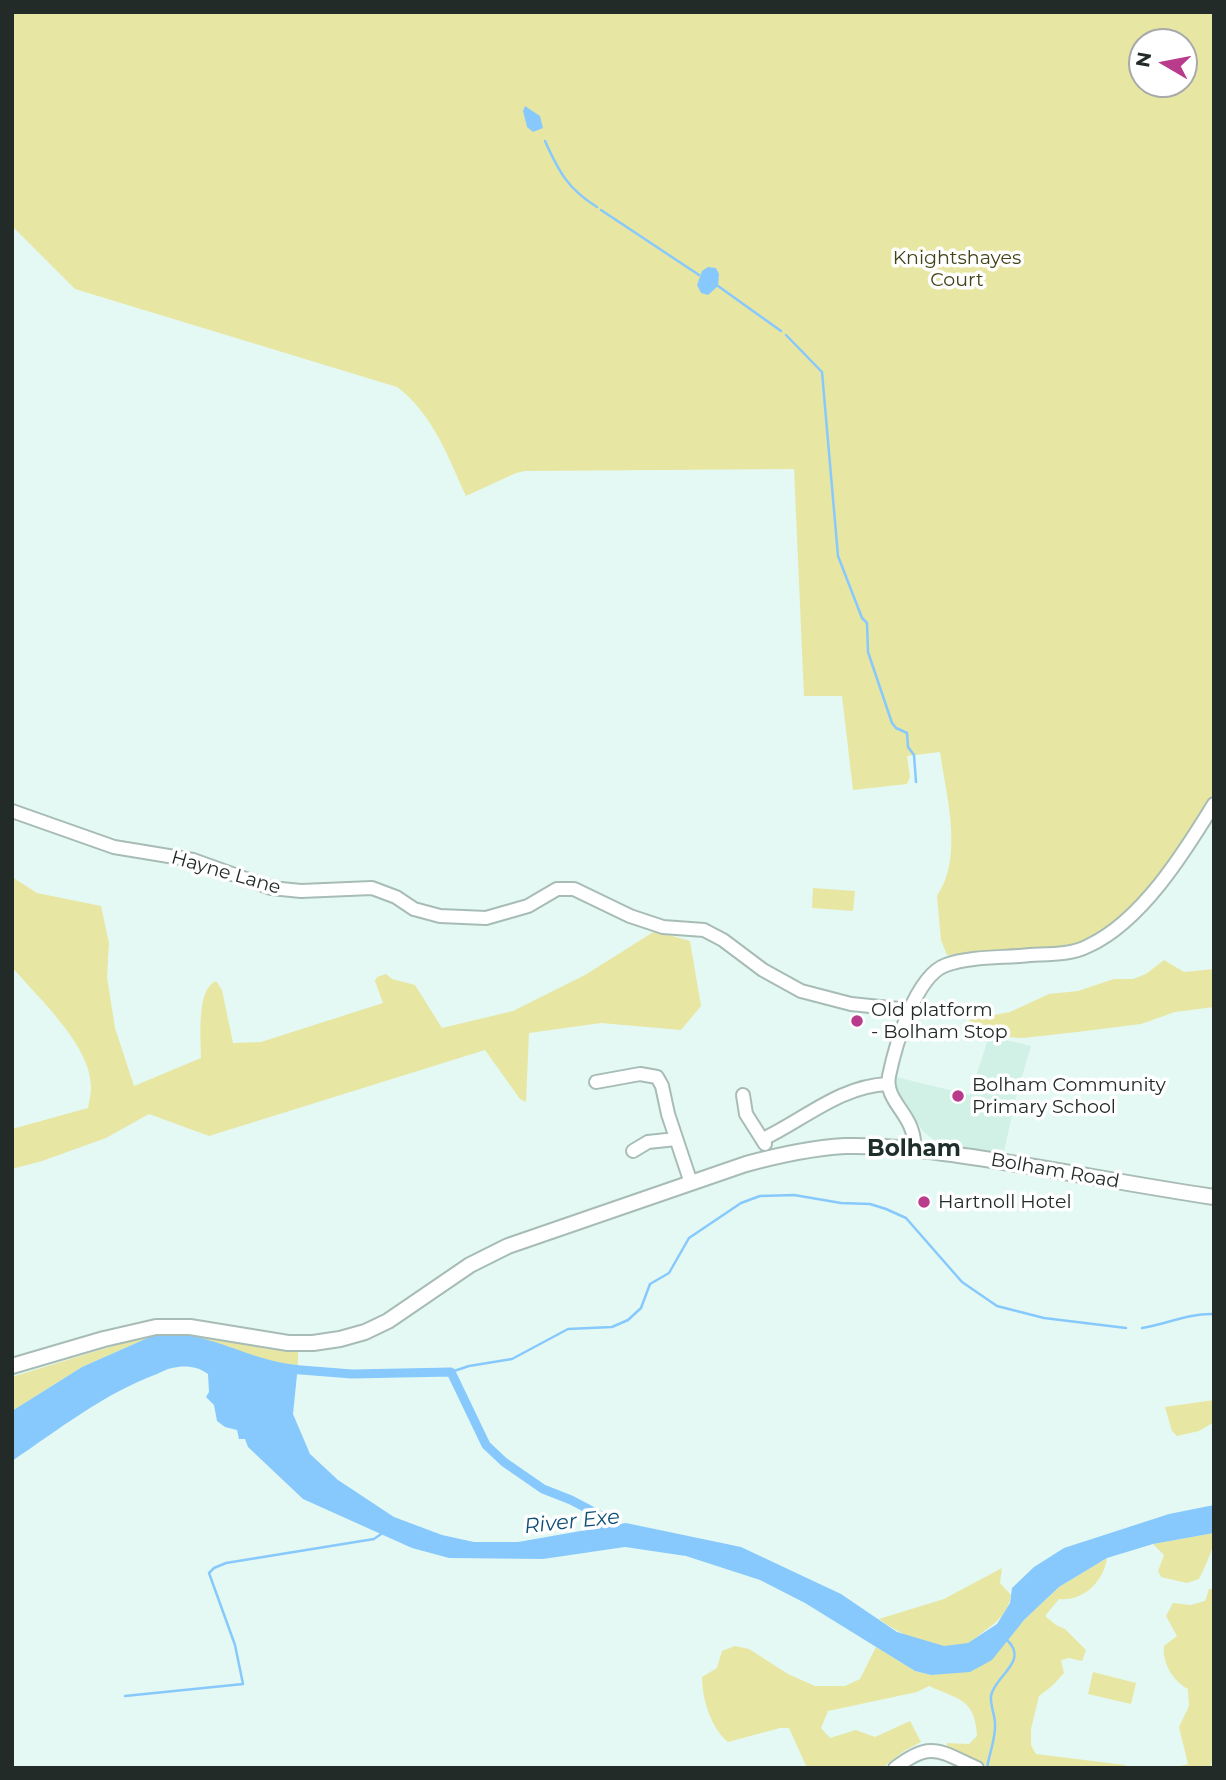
<!DOCTYPE html>
<html>
<head>
<meta charset="utf-8">
<style>
	body { margin:0 }
	#map { position:relative; width:1226px; height:1780px; overflow:hidden; background:#e4f9f3; font-family:Montserrat,sans-serif }
	canvas { display:block }
	.frame { position:absolute; inset:0; border:14px solid #232b29; pointer-events:none }
	.north { position:absolute; left:1128px; top:28px; width:70px; height:70px; box-sizing:border-box; background:#fff; border:2px solid #a7aaa9; border-radius:50%; rotate:280deg; font-size:19px; font-weight:700; line-height:28px; text-align:center; color:#232b29 }
	.north::after { content:''; display:block; margin:auto; width:24px; height:32px; background:#b93c8c; clip-path:polygon(50% 0,100% 100%,50% 72%,0 100%) }
</style>
</head>
<body>
<div id="map">
<canvas width="1226" height="1780"></canvas>
<div class="frame"></div>
<div class="north">N</div>
</div>
<script>
const ctx = document.querySelector('canvas').getContext('2d');
ctx.lineJoin = 'round';
function fill(path, color) {
  ctx.fillStyle = color;
  ctx.fill(path, 'evenodd');
}
function stroke(path, color, width, dash) {
  ctx.strokeStyle = color;
  ctx.lineWidth = width;
  ctx.lineCap = dash ? 'butt' : 'round';
  ctx.setLineDash(dash || []);
  ctx.stroke(path);
}
function label(font, color, halo, rows, align = 'center') {
  ctx.font = font + ' Montserrat,sans-serif';
  ctx.lineWidth = 7;
  ctx.setLineDash([]);
  ctx.textBaseline = 'middle';
  ctx.strokeStyle = halo;
  ctx.fillStyle = color;
  for (const [text, x, y, turn = 0] of rows) {
    ctx.save();
    ctx.translate(x, y);
    ctx.rotate((+turn || 0) * Math.PI / 180);
    ctx.textAlign = isNaN(turn) ? turn : align;
    if (halo) ctx.strokeText(text, 0, 0);
    ctx.fillText(text, 0, 0);
    ctx.restore();
  }
}
fill(new Path2D(`
	M989,1036L1031,1046L1016,1097L1003,1156L956,1147L932,1139L923,1131L903,1102L895,1085L896,1077L970,1095Z`), '#d1f0e6');
fill(new Path2D(`
	M12,12H1214V796C1184,841 1134,925 1081,942C1064,947 1046,948 1028,949C1001,951 974,953 947,955L941,940L937,896C964,856 946,796 940,752L907,756L910,777L907,784L853,790L842,696H804L794,469L525,471L516,473L466,496C448,457 433,414 397,387L75,289L12,226ZM1142,42H1184V84H1142Z
	M12,877L37,893L101,906L109,943L107,977L115,1028L134,1086L201,1058C201,1039 196,989 216,981L222,990L233,1043L261,1042L383,1003L375,981L377,977L386,974L392,979L415,985L442,1028L513,1011L585,975L655,931L690,941L701,1006L681,1030L601,1023L529,1033L526,1102L520,1099L485,1050L209,1136L149,1114L106,1138L42,1161L12,1169V1129L88,1108C89,1102 91,1094 91,1087C91,1045 38,998 12,967Z
	M813,888L855,891L853,911L812,908Z
	M1164,960L1184,972L1214,969V1007L1175,1012L1141,1024L1077,1032L1023,1038L989,1036L981,1038L972,1035L969,1020L1010,1012L1049,994L1078,991L1114,979H1133L1146,974Z
	M169,1332L200,1333L267,1349L298,1350V1365L277,1363L152,1336L82,1367L12,1411V1377L145,1336Z
	M1214,1400V1422L1199,1431L1177,1436L1172,1431L1165,1407Z
	M1214,1533C1214,1550 1206,1564 1199,1579L1187,1583L1161,1577L1158,1571L1164,1555L1153,1544Z
	M1107,1558C1104,1581 1083,1602 1059,1599L1045,1616L1056,1625L1065,1629L1086,1650L1082,1661L1069,1658L1061,1660L1064,1673L1052,1686L1039,1696L1031,1729V1745L1036,1754L1125,1765L1128,1768H992L947,1748V1743L969,1744L977,1736C975,1698 959,1700 929,1686L917,1692L828,1711L821,1728L830,1738L856,1730L875,1737L910,1721L921,1742L904,1751L882,1768H807L789,1728H780L728,1742C711,1728 702,1699 702,1677L717,1668L722,1651L735,1646L749,1649L788,1674L815,1686H845L860,1679L876,1647L915,1671L931,1675L970,1671L1059,1587Z
	M1002,1568L1000,1583L1011,1595C1009,1610 999,1621 987,1629C981,1633 976,1639 970,1642C944,1656 900,1635 879,1619L944,1599Z
	M1209,1589H1214V1739L1211,1768H1172L1188,1764L1179,1727L1189,1706L1188,1689C1173,1681 1162,1663 1164,1646L1177,1636L1166,1616L1173,1603L1191,1605L1205,1601Z
	M1093,1672L1136,1683L1131,1704L1088,1694Z`), '#e8e6a3');
fill(new Path2D(`
	M525,106L540,116L543,128L533,132L527,127L523,111Z
	M708,267L716,268L719,274L718,286L708,295L701,293L697,285L702,271Z
	M152,1336C167,1336 183,1334 197,1337C231,1345 262,1362 298,1365L293,1414L310,1454L338,1480L394,1517L442,1535L474,1542H518L626,1523L741,1547L841,1594L897,1632L944,1646L968,1643L997,1624L1010,1603L1012,1588L1034,1567L1064,1548L1169,1514L1214,1505V1533L1153,1544L1107,1558L1059,1587L1024,1620L992,1660L970,1672L931,1675L915,1671L805,1603L760,1580L686,1556L625,1547L543,1559L449,1558L412,1548L303,1499L248,1447L245,1439H239L237,1430L225,1427L217,1421L214,1405L206,1397L209,1392L208,1374C198,1366 184,1365 172,1368C166,1369 162,1372 157,1374C105,1393 58,1430 12,1461V1411L82,1367Z`), '#87c9fd');
stroke(new Path2D(`
	M545,141C559,172 568,189 597,207
	M601,210L699,275
	M718,286L781,331
	M786,335L822,372L838,556L862,618L867,623L868,652L892,723L896,728L907,733L908,747L914,755L916,782
	M1142,1328C1168,1324 1188,1313 1214,1314
	M451,1372L469,1366L512,1359L568,1329L612,1327L628,1320L641,1308L650,1284L669,1273L689,1238L741,1203L760,1196L794,1195L841,1203L870,1204L886,1209L906,1218L962,1282L997,1306L1044,1318L1126,1328
	M125,1696L243,1684L235,1645L209,1573L214,1568L226,1563L374,1539L384,1532
	M987,1768C989,1754 996,1738 995,1724C995,1715 990,1705 991,1696C994,1676 1031,1661 1006,1639`), '#87c9fd', 2.5);
stroke(new Path2D(`
	M288,1369L352,1374L451,1372L486,1445L504,1462L543,1489L571,1500L609,1520L624,1533`), '#87c9fd', 9);
const minor = new Path2D(`
	M12,811L114,847L193,860L271,888L301,891L372,888L396,897L414,909L440,916L486,918L528,906L557,889H574L630,916L663,927L704,930L723,940L763,970L801,991L851,1004L909,1010
	M596,1082L640,1074L657,1077L662,1086L668,1114L691,1183
	M743,1095L746,1114L765,1144
	M763,1139C805,1119 840,1086 888,1084
	M914,1149C917,1115 884,1103 889,1076C895,1047 915,976 946,965C971,956 1004,958 1030,955C1049,954 1071,955 1088,946C1141,922 1184,853 1214,804
	M633,1151L648,1142L676,1139
	M895,1768C931,1740 939,1751 977,1768`);
const major = new Path2D(`
	M12,1366L104,1339L156,1327H190L288,1343H313L340,1339L365,1332L388,1321L470,1265L508,1246L746,1164C779,1155 811,1148 845,1146C888,1145 930,1151 972,1157C1053,1169 1133,1185 1214,1197`);
stroke(minor, '#a8bcb6', 16);
stroke(major, '#a8bcb6', 18);
stroke(minor, '#fff', 12);
stroke(major, '#fff', 14);
for (const [x, y, r, color] of [
	[857,1021,7,"#b93c8c"],
	[958,1096,7,"#b93c8c"],
	[924,1202,7,"#b93c8c"]
]) {
  const dot = new Path2D();
  dot.arc(x, y, r, 0, 2 * Math.PI);
  ctx.fillStyle = color;
  ctx.fill(dot);
  stroke(dot, '#fff', 2.5);
}
label('19px', '#444318', '#fff', [
	["Knightshayes",957,258],
	["Court",957,280]
]);
label('19px', '#232b29', '#fff', [
	["Hayne Lane",226,873,16],
	["Bolham Road",1055,1171,10]
]);
label('19px', '#232b29', '#fff', [
	["Old platform",871,1010],
	["- Bolham Stop",871,1032],
	["Bolham Community",972,1085],
	["Primary School",972,1107],
	["Hartnoll Hotel",938,1202]
], 'left');
label('italic 21px', '#0f5079', '#fff', [
	["River Exe",572,1522,-6]
]);
label('bold 23px', '#1e2e2a', '#fff', [
	["Bolham",914,1149]
]);
</script>
</body>
</html>
